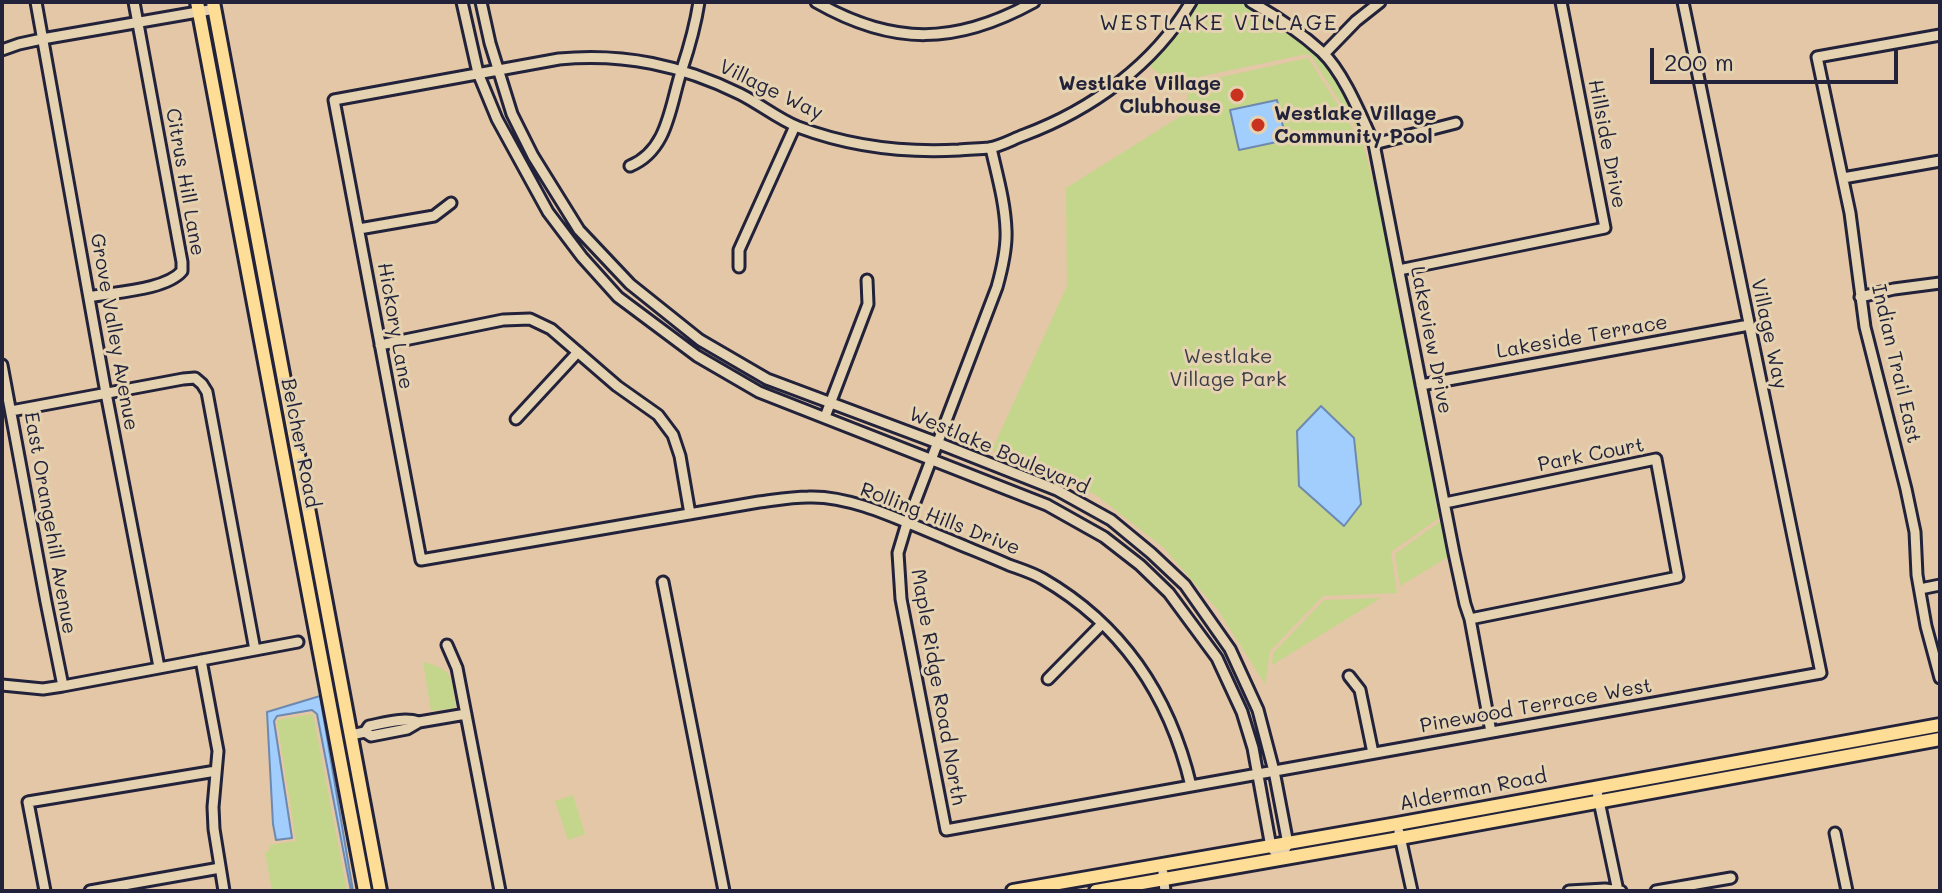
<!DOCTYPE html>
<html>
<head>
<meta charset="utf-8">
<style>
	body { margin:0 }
	#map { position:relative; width:1942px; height:893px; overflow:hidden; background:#e3c7a7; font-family:Mali,sans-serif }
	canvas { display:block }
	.frame { position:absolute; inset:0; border:4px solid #22223b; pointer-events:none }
	.scale { position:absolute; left:1650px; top:48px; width:248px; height:36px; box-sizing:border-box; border:4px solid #22223b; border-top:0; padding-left:10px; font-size:24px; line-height:28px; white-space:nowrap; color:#22223b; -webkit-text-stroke:6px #e5d2b0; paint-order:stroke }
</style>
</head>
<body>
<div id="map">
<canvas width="1942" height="893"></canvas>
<div class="frame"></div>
<div class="scale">200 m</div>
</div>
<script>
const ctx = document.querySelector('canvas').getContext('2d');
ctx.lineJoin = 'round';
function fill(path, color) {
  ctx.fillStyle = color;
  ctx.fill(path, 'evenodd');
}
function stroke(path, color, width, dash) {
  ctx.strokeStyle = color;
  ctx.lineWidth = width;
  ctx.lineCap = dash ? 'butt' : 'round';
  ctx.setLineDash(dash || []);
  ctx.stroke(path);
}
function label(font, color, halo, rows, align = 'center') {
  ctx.font = font + ' Mali,sans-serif';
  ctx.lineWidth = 6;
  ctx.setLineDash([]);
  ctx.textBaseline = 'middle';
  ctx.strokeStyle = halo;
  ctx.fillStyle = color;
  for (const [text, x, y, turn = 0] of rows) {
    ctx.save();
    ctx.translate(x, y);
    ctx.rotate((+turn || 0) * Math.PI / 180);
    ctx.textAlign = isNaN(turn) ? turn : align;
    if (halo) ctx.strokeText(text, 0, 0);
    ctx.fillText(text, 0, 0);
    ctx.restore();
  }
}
fill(new Path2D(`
	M1197,2H1242L1321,58L1346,94L1370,145L1378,186L1366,143L1311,56L1307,54L1189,79L1186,82L1184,95L1150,66Z
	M1308,58L1363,145L1386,229L1439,518L1391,552L1397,593L1323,596L1270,651L1265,684L1218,610L1163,547L1096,495L992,450L1067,286L1066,188L1184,114L1190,84Z
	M1441,521L1448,557L1400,586L1395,554Z
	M1381,598L1272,665L1273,653L1324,600Z
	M423,662C455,670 451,678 456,708L431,711Z
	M313,714L347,891H272L265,852L269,851V845L296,841L277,720Z
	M573,795L585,834L568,840L555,801Z`), '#c4d68b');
const water = new Path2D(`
	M1277,100L1286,140L1239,150L1230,110Z
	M1321,406L1354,438L1361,504L1344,526L1299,486L1297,431Z
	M320,696L353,891H351L317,714L312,710L277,716L274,721L292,838L276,840L273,824L267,712Z`);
fill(water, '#a1cefc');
stroke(water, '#6e89af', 2);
const minor = new Path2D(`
	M36,2L106,393L159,667
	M462,2L478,73L497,119L548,212L582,257L618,297L697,356L759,392L1047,505L1104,537L1140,565L1169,593L1217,658L1242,712L1253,748L1271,847L1280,858L1288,844L1274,771L1258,710L1230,649L1185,585L1151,553L1111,520L1057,490L938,443L767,379L700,340L630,284L579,230L533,156L512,114L490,43L481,2
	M816,2C893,46 956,45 1034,2
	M1191,2C1154,65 1091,110 1024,135C1013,139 1001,146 989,148C980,149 969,149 959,150C904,153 851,147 798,127C778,119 760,104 740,94C681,65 624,53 559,59L334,100L421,560L759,502C775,500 792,497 808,497C853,495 906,523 947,539C968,548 989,556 1009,565C1020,569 1033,573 1043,579C1124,626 1170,697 1191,786
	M1251,2C1276,16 1301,33 1322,52C1344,73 1361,116 1374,144L1454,553L1465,604L1470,619L1491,732
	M1940,35L1817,57L1850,213L1865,327L1906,489L1915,532L1917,575L1926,626L1940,678
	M2,50L19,44L42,39L215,9
	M1324,54L1356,21L1380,2
	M1374,144L1456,123
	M991,148C997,175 1005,202 1006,230C1007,249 1002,269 997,287L907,523L898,553L901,599L946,830L1821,673L1683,2
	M630,166C669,150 670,104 682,69C690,45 695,28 699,2
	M1843,178L1940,161
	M359,229L434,216L451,203
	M739,267V250L795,126
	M1399,270L1605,228L1561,2
	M89,297C115,292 166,290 182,271V262L134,2
	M1860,297L1894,289L1940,283
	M380,345L503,320L530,319L551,329L617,386L658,415L673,435L680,456L690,514
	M2,365L46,602L63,686
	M1421,385L1749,325
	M11,411L183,379L195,378L202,384L207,392L255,650
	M825,417L868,304L867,280
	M516,419L578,352
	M1445,503L1656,459L1678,577L1470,619
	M663,582L724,891
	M1920,589L1940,585
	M447,645L457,668L500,891
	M201,660L218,751L213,807L214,829L224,891
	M1349,676L1360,690L1373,753
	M1048,679L1102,624
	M2,685L43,689L63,686L298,642
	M365,732L371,736L407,729L419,722
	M351,735L365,732L369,726C385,723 403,717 419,722L466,714
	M1596,787L1618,891
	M1399,832L1412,891
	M1835,833L1847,891
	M1163,873L1165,891
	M45,891L28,802L216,771
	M90,891L220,868
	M1569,891L1605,889L1621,891
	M1656,891L1731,878`);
const major = new Path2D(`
	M197,2L365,891
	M213,2L380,891
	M1013,891L1397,824L1940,725
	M1096,891L1400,838L1940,739`);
stroke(minor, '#22223b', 15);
stroke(major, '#22223b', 18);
stroke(minor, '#e5d2b0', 9);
stroke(major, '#fedd96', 12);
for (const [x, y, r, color] of [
	[1237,95,8,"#c8321e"],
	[1258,125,8,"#c8321e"]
]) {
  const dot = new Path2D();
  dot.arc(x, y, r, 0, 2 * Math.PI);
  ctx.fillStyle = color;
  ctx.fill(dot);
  stroke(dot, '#e5d2b0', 3);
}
label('bold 20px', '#22223b', '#e5d2b0', [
	["Westlake Village",1221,84],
	["Clubhouse",1221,107],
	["Westlake Village",1274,114,"left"],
	["Community Pool",1274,137,"left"]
], 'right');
label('20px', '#22223b', '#e5d2b0', [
	["Village Way",771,90,26],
	["Hillside Drive",1607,144,79],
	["Citrus Hill Lane",185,182,80],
	["Hickory Lane",395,326,80],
	["Grove Valley Avenue",114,332,80],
	["Village Way",1769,334,78],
	["Lakeside Terrace",1582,337,-10],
	["Lakeview Drive",1431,340,79],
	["Indian Trail East",1896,364,77],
	["Belcher Road",300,443,79],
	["Westlake Boulevard",999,451,23],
	["Park Court",1591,455,-11],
	["Rolling Hills Drive",940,519,21],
	["East Orangehill Avenue",50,523,80],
	["Maple Ridge Road North",938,687,80],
	["Pinewood Terrace West",1536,706,-10],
	["Alderman Road",1473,790,-11]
]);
label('20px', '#3a3d47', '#e5d2b0', [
	["Westlake",1228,357],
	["Village Park",1228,380]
]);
ctx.letterSpacing = '2px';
label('22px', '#22223b', '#e5d2b0', [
	["WESTLAKE VILLAGE",1219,23]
]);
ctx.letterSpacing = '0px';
</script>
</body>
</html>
